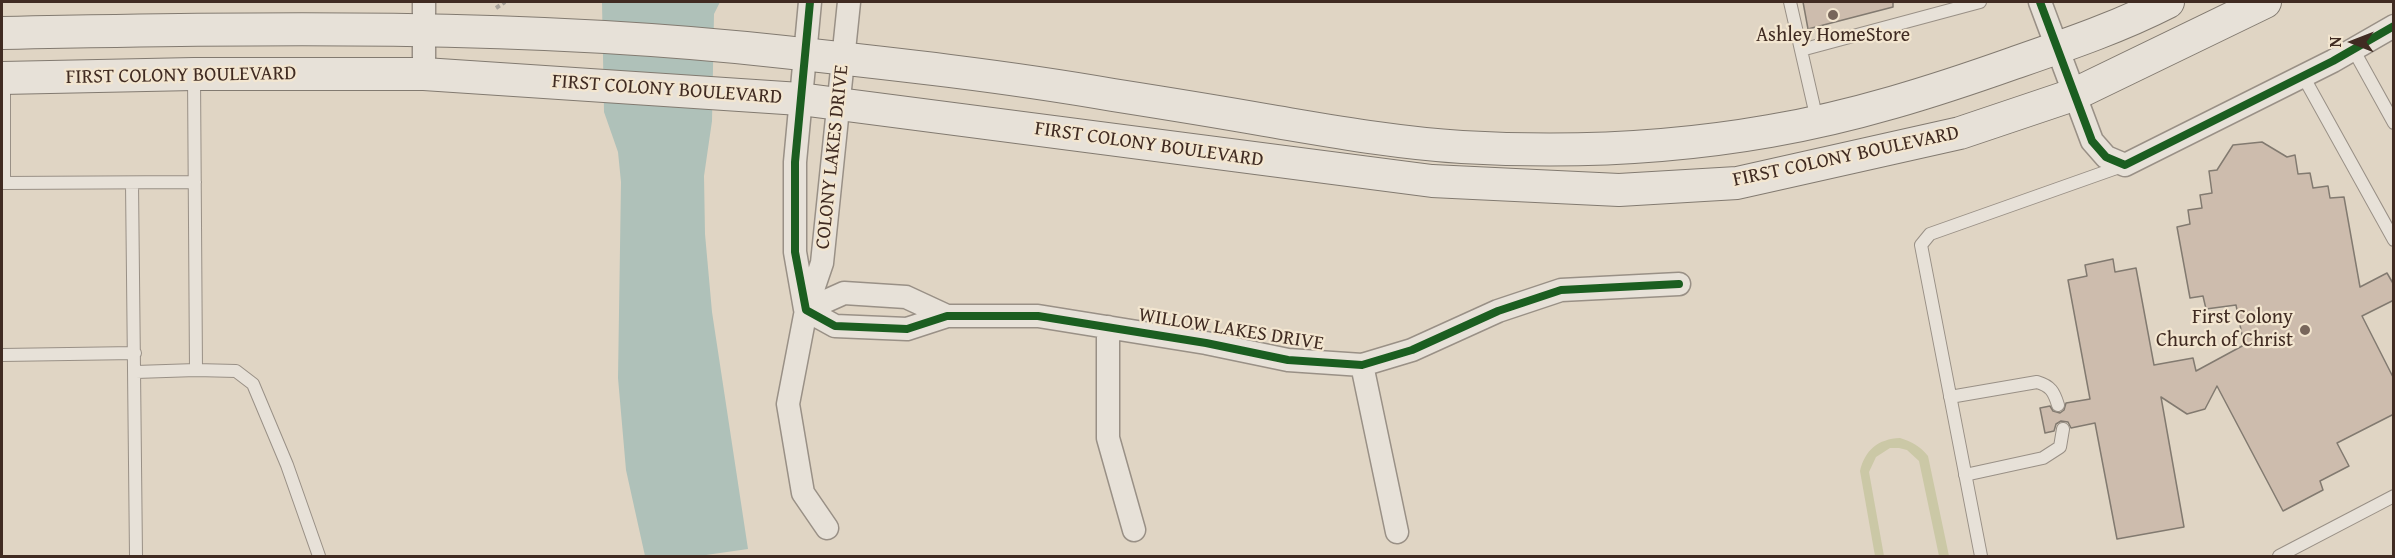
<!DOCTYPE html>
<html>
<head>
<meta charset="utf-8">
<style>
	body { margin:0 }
	#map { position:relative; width:2395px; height:558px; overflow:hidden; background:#e0d5c4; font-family:"Gentium Book Plus",serif }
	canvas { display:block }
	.frame { position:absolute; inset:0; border:3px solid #402b22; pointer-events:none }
	.north { position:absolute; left:2323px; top:12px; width:60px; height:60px; -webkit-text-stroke:4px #f3e6d0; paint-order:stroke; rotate:270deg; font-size:16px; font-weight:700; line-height:24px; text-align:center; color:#402b22 }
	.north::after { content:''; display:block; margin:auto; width:21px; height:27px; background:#402b22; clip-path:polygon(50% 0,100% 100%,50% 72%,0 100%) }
</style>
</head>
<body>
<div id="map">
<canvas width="2395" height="558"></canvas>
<div class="frame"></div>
<div class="north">N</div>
</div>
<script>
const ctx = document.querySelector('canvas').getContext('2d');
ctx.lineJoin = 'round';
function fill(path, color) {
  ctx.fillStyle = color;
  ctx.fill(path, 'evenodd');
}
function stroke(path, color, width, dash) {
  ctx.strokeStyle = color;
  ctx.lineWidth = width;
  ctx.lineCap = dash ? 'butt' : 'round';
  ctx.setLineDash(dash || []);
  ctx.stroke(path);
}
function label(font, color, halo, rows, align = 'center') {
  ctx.font = font + ' "Gentium Book Plus",serif';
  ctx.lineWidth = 4.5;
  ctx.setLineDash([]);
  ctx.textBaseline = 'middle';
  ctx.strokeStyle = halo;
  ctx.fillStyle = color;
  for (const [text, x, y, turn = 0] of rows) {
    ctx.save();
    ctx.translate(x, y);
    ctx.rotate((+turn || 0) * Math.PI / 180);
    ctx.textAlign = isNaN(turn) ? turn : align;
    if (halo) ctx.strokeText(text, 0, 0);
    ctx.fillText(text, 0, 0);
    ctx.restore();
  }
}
fill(new Path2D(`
	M1900,438C1912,442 1920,446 1928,456L1949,556H1939L1919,461L1907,450L1899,448H1890L1876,457L1869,472L1884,556H1875L1860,471C1865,450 1878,439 1900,438Z`), '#cbc8a6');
fill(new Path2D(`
	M602,2H720L714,14L712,121L704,176L705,234L712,312L748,549L699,556H645L626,470L618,378L621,182L618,152L604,112Z`), '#afc1b9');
const building = new Path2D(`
	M1803,2H1893V7L1808,29Z
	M2262,142L2287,157L2295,155L2298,174L2310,173L2313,188L2328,186L2330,198L2344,197L2360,287L2387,273L2394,285V300L2362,316L2394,379V414L2337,443L2349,466L2320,481L2323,490L2283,511L2217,386L2205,409L2187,414L2161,397L2184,527L2117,539L2095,423L2071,428L2068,422L2061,421L2056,424L2054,431L2045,433L2040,408L2050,406L2053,411L2060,413L2064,410L2066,403L2090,399L2068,280L2087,276L2085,265L2113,259L2115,272L2136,268L2154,365L2193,358L2196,371L2244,345L2236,305L2206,309L2203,296L2190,298L2177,227L2190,224L2188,210L2202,208L2200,195L2212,193L2209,171L2217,170L2233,145Z`);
fill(building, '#cdbcad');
stroke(building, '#827a70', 1.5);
const service = new Path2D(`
	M1790,2L1817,120
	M2353,49L2394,123
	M1801,50L1980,2
	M194,76L196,370L236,371L253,384L287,465L319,556
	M2303,76L2394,240
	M2,183L195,182
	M4,183V79
	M132,183L136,556
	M2,355L135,353
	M136,372L196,370
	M1950,397L2037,382C2051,386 2054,392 2058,405
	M1965,475L2043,458L2060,447L2063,429
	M1981,556L1921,245L1930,234L2125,165
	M2279,556L2394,496`);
const minor = new Path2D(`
	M424,2V74
	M2040,2L2092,141L2106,157L2125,165L2333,61L2394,26
	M805,309L795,252V162L810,2
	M806,310L835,326L907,329L947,316H1038L1206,343L1288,360L1362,365L1412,350L1498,311L1561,290L1679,284
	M806,310L844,293L906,297L947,316
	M1108,327V438L1134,530
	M1362,365L1397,532
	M827,528L803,493L788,404L806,310L822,263L849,2`);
const secondary = new Path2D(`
	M2,33C262,28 525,23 784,52C894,64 1004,76 1113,95C1164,103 1214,111 1265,120C1331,131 1396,143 1462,147C1565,153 1668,149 1770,131C1853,117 1935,91 2014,63C2066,45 2119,27 2168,2
	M2,78L194,74H424L800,99L1432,181L1619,190L1737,183L1960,133L2073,95L2265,2`);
stroke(service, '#999086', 14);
stroke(minor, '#999086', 25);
stroke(secondary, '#827a70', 34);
stroke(new Path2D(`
	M496,8L505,2`), '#aaa49c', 4, [4.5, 3]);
stroke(service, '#e7e1d8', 12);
stroke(minor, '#e7e1d8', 22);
stroke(secondary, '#e7e1d8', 32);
stroke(new Path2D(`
	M810,2L795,162V252L806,310L835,326L907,329L947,316H1038L1206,343L1288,360L1362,365L1412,350L1498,311L1561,290L1679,284
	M2040,2L2092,141L2106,157L2125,165L2333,61L2394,26`), '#1b5e20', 8);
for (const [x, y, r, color] of [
	[1833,15,6,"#78665b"],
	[2305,330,6,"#78665b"]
]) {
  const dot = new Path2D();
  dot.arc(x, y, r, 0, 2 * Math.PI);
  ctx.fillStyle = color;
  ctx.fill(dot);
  stroke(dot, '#f3e6d0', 2);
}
label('20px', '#402b22', '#f3e6d0', [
	["Ashley HomeStore",1833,36],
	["First Colony",2293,318,"right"],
	["Church of Christ",2293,341,"right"]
]);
label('20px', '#402b22', '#f3e6d0', [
	["FIRST COLONY BOULEVARD",181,76,-1],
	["FIRST COLONY BOULEVARD",667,90,4],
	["FIRST COLONY BOULEVARD",1149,145,8],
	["COLONY LAKES DRIVE",833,157,-84],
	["FIRST COLONY BOULEVARD",1846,157,-12],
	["WILLOW LAKES DRIVE",1231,330,9]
]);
</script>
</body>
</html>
